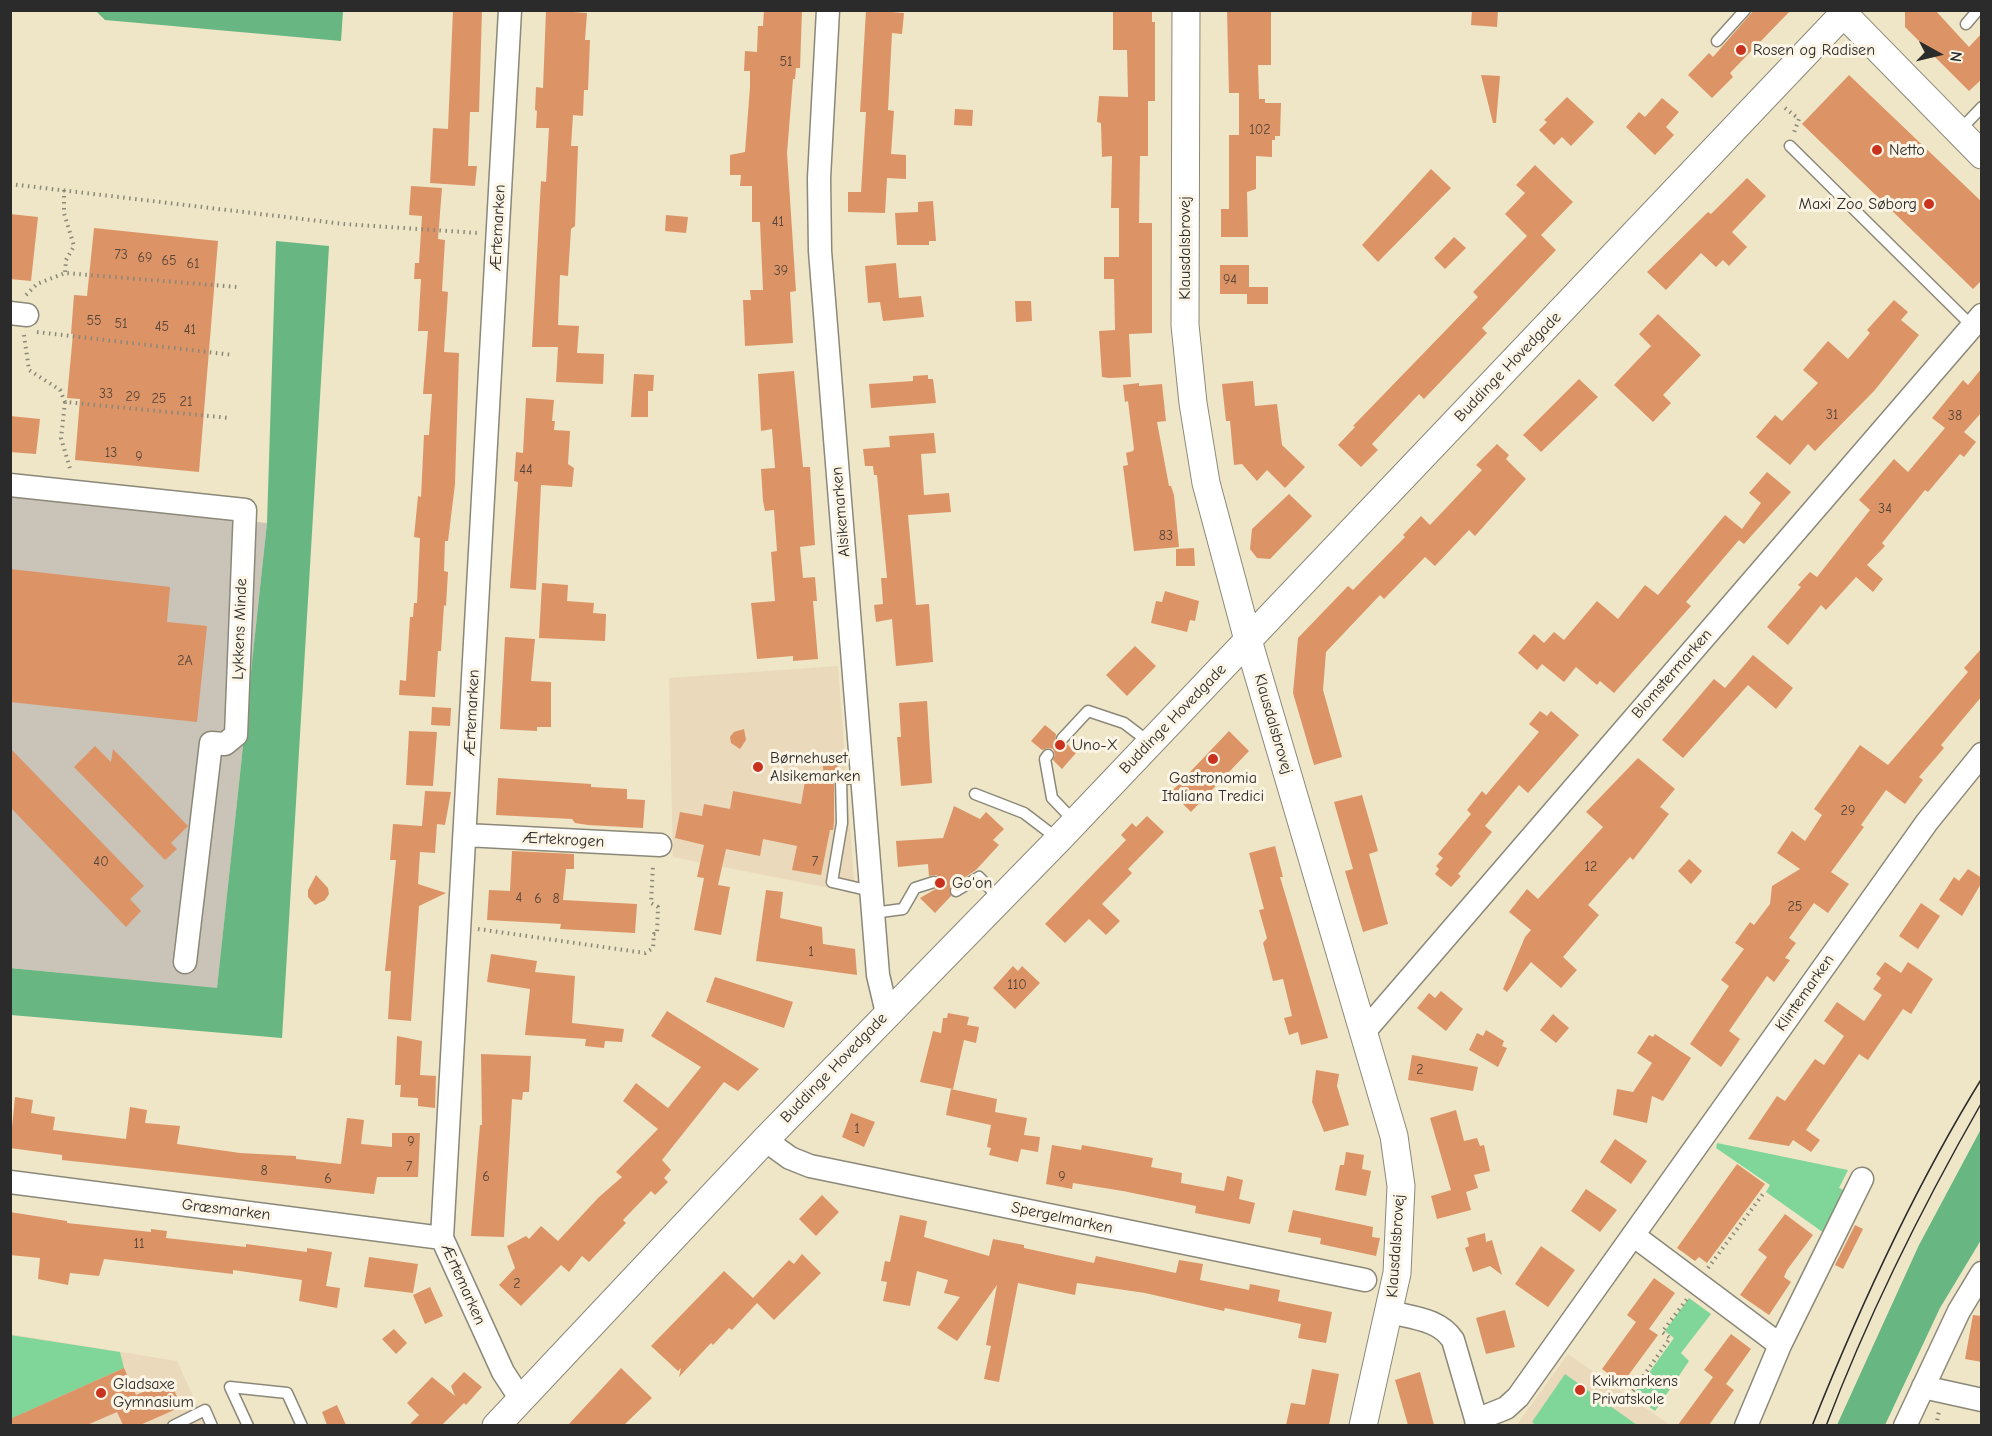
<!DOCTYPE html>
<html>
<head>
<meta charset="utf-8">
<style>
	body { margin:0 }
	#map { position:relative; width:1992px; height:1436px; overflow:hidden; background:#eee6c7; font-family:"Comic Neue",sans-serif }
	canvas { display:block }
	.frame { position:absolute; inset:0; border:12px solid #2b2b2b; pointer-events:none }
	.north { position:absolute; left:1908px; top:24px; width:60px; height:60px; -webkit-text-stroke:4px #fcf5e5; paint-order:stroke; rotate:98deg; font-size:16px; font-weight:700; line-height:24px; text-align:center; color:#2b2b2b }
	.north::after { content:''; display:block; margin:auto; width:21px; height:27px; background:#2b2b2b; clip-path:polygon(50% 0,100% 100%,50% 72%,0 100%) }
</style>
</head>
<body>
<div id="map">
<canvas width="1992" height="1436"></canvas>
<div class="frame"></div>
<div class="north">N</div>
</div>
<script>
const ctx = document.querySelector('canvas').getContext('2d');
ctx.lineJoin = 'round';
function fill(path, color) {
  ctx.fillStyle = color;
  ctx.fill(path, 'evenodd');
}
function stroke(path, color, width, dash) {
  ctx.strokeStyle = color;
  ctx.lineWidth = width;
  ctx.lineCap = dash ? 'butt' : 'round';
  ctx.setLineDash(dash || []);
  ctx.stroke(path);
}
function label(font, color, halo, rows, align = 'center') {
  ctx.font = font + ' "Comic Neue",sans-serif';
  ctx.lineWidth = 6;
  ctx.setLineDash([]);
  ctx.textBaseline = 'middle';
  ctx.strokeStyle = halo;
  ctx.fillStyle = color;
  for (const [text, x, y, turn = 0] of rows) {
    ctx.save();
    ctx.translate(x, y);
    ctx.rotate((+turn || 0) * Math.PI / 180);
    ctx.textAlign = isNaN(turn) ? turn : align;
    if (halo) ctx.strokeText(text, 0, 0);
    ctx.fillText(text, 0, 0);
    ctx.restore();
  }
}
fill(new Path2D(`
	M838,666L855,893L673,857L669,678Z
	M10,1334L177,1361L206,1425H11Z
	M1568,1354L1670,1425L1516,1426Z`), '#ead9ba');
fill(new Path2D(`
	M10,496L267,523L217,989L11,968Z`), '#cac3b8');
fill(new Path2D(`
	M1717,1143L1848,1170L1839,1188L1844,1190L1824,1233L1766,1192L1770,1185L1716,1148Z
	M1689,1298L1711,1314L1681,1353L1689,1361L1655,1411L1633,1395L1674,1338L1665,1331Z
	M10,1335L120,1352L124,1368L17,1416L20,1425H11Z
	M1565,1374L1637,1425L1537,1426L1532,1422Z`), '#80d599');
fill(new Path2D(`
	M96,11H343L341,41L105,20Z
	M276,241L329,246L282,1038L11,1015L10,968L217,988L267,523Z
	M1981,1129V1240L1940,1308L1885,1425H1837L1919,1245Z`), '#68b681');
fill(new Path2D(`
	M453,10H482L479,112H470L468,166H477L475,186L430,183L433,128L448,129Z
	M546,10L587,13L585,40H590L588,90H584L583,116L573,115L571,146H578L575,226L571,229L568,276L560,275L558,325L579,326L577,353L604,354L603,384L556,382L558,347H532L541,181L546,182L549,128H536L537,111L535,110L536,87L543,88Z
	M764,10H802L800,68H796L795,79H793L787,153L796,291L790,292L793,343L745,346L743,300H751L750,290H763L760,222H752V186H740L741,175H730V155L745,152L750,87V71H744L745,51L757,52L758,26H763Z
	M866,10L904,13L902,34L892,33L888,110L894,111L891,154L906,155V179L887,178L885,213L848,212V192H861L866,112H860Z
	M1113,10H1152V22H1155V101H1148V156H1140L1139,223H1152V333L1129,334L1131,377L1109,378L1102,377L1099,331L1115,330L1114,279H1104V257H1119V208H1111L1112,156L1102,157L1101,123L1097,122L1099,96L1128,97L1127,50H1113Z
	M1227,10H1271V65H1258L1259,99H1265V103H1281L1280,136H1275V140H1272V157L1256,156V189L1247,192L1248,237H1221V209H1229V135H1239V93H1229Z
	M1472,10H1498L1497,27L1471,25Z
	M1754,10H1791L1730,73L1733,77L1712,98L1688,75L1709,53L1713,57Z
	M1905,10H1935L1969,47L1982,33V79L1969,91L1905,27Z
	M1481,75L1500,76L1496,123H1493Z
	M1849,75L1982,202V280L1973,289L1802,124Z
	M1567,97L1594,122L1571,146L1562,137L1554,145L1539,130L1547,122L1544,120Z
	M1662,98L1679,112L1666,127L1674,135L1655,155L1626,127L1639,112L1645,117Z
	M955,109L973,110L972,126L954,125Z
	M1535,165L1573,202L1541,235L1556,250L1482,328L1487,333L1424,399L1419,394L1372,444L1378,450L1361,467L1338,445L1355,427L1353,426L1478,297L1473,292L1527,236L1505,214L1525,193L1516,185Z
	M1431,169L1451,188L1378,262L1362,245Z
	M1747,178L1766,196L1732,232L1747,247L1729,266L1723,260L1716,267L1701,253L1666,290L1647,272L1708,212L1711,214Z
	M411,186L442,188L438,239L445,240L442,291L448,292L444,352L459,353L455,484L448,541H445L444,571L448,572L446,606L444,605L441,651H438L435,697L399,695L400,680L406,681L410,617H413L414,603H417L420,538L414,537L418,496L421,497L424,435H429L432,394H423L428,331H418L421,279H414L415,263H419L422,216L409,215Z
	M933,201L936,241H929V245H897L895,213L918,212V202Z
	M10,214L38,217L31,281L10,279Z
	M666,215L688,217L686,233L665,231Z
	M94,228L218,241L199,472L75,460L80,399L67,398L73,334H71L74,295L87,296Z
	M1454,237L1466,248L1445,269L1434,258Z
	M896,263L899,298L921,296L924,317L883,321L880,302L868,303L865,266Z
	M1220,265H1249V287H1268V304H1247V294H1220Z
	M1894,300L1908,312L1901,320L1919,335L1874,391L1815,451L1808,444L1790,465L1756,437L1775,415L1782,421L1818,383L1803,370L1828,341L1848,359L1870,333L1867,330Z
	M1015,301H1031L1032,321L1016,322Z
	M1658,314L1701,355L1663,395L1671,403L1653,422L1614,385L1651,346L1639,334Z
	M1982,368V412L1964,432L1976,442L1964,457L1960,454L1928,492L1925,490L1882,543L1885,546L1867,565L1883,579L1873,592L1856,577L1826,610L1821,605L1788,645L1767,627L1801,587L1798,585L1810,572L1817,577L1870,510L1859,500L1894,459L1908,472L1945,428L1932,418L1963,380L1968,385Z
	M794,371L803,467H810L815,545L800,547L803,578L815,577L817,601H813L818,659L793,661V656L757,659L751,603L775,601L771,552L777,551L774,510L765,511L763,501L761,469L775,468L772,429L761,431L758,374Z
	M634,374L654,375L653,391H648V417H631Z
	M928,375V379H933L936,403L871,408L869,384L913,381V376Z
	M1579,379L1598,397L1541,452L1523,435Z
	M1253,381L1255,406L1277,404L1282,445L1305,467L1285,488L1267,470L1257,481L1242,464L1234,465L1230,421H1226L1222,384Z
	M1139,383V386L1162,384L1166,421L1157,422L1169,486H1171L1174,495L1179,547L1134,551L1123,466L1128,465L1126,453L1133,451L1134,449L1128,401L1125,402L1123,385Z
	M526,398L554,400L552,421H555L554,430L570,431L568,464L574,468L572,487L541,485L536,590L510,588L518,482L514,481L516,452L523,453Z
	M10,416L40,419L36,454L10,452Z
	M934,433L936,453L921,454L924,495L949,493L951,512L908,515L916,605L929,604L933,662L896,666L892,619L876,622L874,605L883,604L881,578H887L877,475H874L873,466H865L863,449L890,447L889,436Z
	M1497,444L1509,455L1506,459L1526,479L1475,536L1469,530L1435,566L1425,557L1384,599L1380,595L1326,652L1323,690L1342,757L1314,765L1293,693L1298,638L1348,586L1353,590L1405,537L1403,535L1421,516L1430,525L1482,470L1476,465Z
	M1767,472L1791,492L1744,544L1739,540L1686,602L1691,606L1614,693L1600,681L1597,685L1576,667L1564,682L1542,664L1537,670L1518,653L1534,634L1544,643L1554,632L1564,640L1597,601L1618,619L1645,585L1658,595L1725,515L1742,529L1761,503L1749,493Z
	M1289,494L1312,516L1270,559L1257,558L1250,549L1252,529Z
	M1194,548L1195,566H1176V549Z
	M10,569L170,587L167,622L207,626L197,722L10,702Z
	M542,583L568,585L567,601L594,603L593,613L606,614L605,641L539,638Z
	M1165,591L1199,601L1195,621L1190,620L1187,632L1151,623L1156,601L1162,602Z
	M505,637L535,639L531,681L551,682V727H537V731L500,729Z
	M1135,646L1156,666L1127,696L1106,675Z
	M1982,648V696L1941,745L1944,748L1919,777L1923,780L1905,804L1886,790L1861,825L1864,827L1831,872L1849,884L1828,913L1814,903L1789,938L1796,943L1785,958L1790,960L1774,982L1767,976L1729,1031L1740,1039L1721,1067L1690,1044L1729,986L1721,980L1744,949L1735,943L1750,922L1754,925L1770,904L1772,886L1800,869L1777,853L1792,831L1805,841L1822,815L1814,809L1860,745L1888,765L1968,672L1964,668Z
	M1753,655L1793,688L1776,709L1748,685L1683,758L1662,740L1714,679L1725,688Z
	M927,701L932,783L901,786L897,737H901L899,703Z
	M432,707L451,708L450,726L431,725Z
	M1540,711L1547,716L1551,711L1579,735L1528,793L1519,785L1485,826L1492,832L1458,874L1461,876L1451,887L1435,874L1439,869L1436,866L1443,858L1438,854L1471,814L1467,810L1482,791L1486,795L1539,732L1529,724Z
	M1045,725L1056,734L1055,741L1057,745L1067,744L1076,753L1062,769L1053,760L1055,755L1053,749L1048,748L1042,750L1031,741Z
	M744,729L746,740L740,749L731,743L730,737L734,732Z
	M409,731L437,732L433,786L406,785Z
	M1229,731L1249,751L1191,812L1171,792Z
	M95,746L111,762L113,749L188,826L171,843L177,849L165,860L74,767Z
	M10,748L144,886L130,899L141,911L126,927L10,807Z
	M837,754L838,772L834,779V822L833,830H830L821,875L792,870L797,846L763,839L760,856L726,849L718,885L730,887L721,935L694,930L704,878L697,877L704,845L675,838L680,812L702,816L704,804L730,809L733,791L801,804L806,776L824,780L822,755Z
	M1638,758L1675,789L1660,807L1669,814L1633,860L1630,857L1588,905L1599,915L1563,957L1577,970L1561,988L1531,962L1507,992L1503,989L1525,937L1531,930L1509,912L1527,889L1538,899L1603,827L1586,812Z
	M498,778L591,784V787L627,789V799L645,800L643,828L588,825L575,823L572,819L496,815Z
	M425,791L451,792L445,825L437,824L435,853L420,852L418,884L446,893L419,906L411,1021L388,1019L391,971H385L396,860H390L393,824L422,826Z
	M1362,795L1378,851L1369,854L1388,924L1363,932L1345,871L1353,869L1334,802Z
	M954,806L980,819L986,812L1004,829L993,840L999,845L976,870L950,887L951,896L935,913L920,898L939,887L941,879L936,875L929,876L928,864L898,867L896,841L943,838Z
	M1147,816L1164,832L1128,869L1132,873L1102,904L1120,921L1106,935L1089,919L1065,943L1045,924L1126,840L1121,835L1132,823L1136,827Z
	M1275,846L1283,877H1280L1328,1038L1301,1045L1298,1032L1289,1035L1284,1018L1292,1016L1283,979L1273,981L1263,943L1267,938L1259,910L1264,909L1249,853Z
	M512,851L574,854V869H566L563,900L637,904L635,933L560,929L561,924L487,920L489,890L510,891Z
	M1689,859L1702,871L1691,884L1678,871Z
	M1968,869L1982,878V882L1962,916L1939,900L1954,877L1959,881Z
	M316,875L328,888L329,894L325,900L315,905L308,897V890Z
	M766,890L783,892L780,918L822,927L823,944L855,949L857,975L756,961Z
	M1921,903L1940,916L1918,949L1899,936Z
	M491,954L537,961L535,972L575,976L572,1023L624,1029L622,1042L605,1041L604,1048L585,1046L586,1039L525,1035L530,989L487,982Z
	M1885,962L1901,973L1908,962L1933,979L1911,1014L1903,1009L1868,1060L1859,1054L1806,1130L1820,1140L1811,1152L1793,1140L1789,1146L1748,1139L1777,1096L1785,1101L1815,1059L1824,1065L1844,1036L1824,1021L1837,1002L1864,1021L1882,995L1873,989L1881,978L1876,974Z
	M1013,966L1018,971L1022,966L1040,983L1015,1009L993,988Z
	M715,977L793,1002L784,1028L706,1002Z
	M1441,991L1463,1009L1446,1031L1417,1008L1429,993L1435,998Z
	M667,1011L759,1069L738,1091L724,1082L662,1160L671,1170L664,1178L668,1182L655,1195L651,1191L623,1220L626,1223L589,1262L582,1256L569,1272L561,1265L521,1306L499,1285L515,1268L507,1246L526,1236L529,1239L541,1226L558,1241L599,1197L622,1177L616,1172L658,1129L623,1101L636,1083L668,1108L701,1067L651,1036Z
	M948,1013L969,1017L967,1025L979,1027L976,1043L964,1040L953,1089L920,1082L933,1031L941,1033L943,1018H947Z
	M1553,1014L1569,1028L1556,1043L1540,1030Z
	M1486,1030L1504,1041L1502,1046L1507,1048L1498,1067L1469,1050L1477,1033L1483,1036Z
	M1655,1034L1691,1058L1663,1101L1652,1096L1647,1123L1613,1115L1617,1089L1633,1092L1652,1063L1637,1053L1649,1035L1653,1037Z
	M397,1036L422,1041L420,1075L436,1076L435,1108L418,1106V1098L400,1097L401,1085H395Z
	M481,1054L531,1056L529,1092H523L522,1100L512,1099L504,1237L471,1236L480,1125H482Z
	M1412,1055L1478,1067L1473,1091L1408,1080Z
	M1316,1070L1339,1074L1337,1086L1349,1125L1324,1132L1312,1102Z
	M951,1089L997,1099L995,1112L1027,1118L1024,1135L1040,1137L1038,1152L1021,1149L1018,1162L989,1155L991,1148L987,1147L991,1125L946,1115Z
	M15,1097L33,1100L31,1113L55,1117L53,1130L126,1139L130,1107L147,1110L145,1123L180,1126L177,1144L240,1153L296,1156V1159L341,1164L347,1118L364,1120L361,1144L392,1147V1133H420L418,1177H377L374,1194L62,1160V1155L10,1148Z
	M1456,1110L1464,1141L1477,1138L1480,1146L1484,1145L1490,1171L1474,1175L1478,1188L1466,1192L1471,1210L1437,1219L1431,1196L1451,1190L1430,1118Z
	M851,1113L875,1122L864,1147L842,1137Z
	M1615,1139L1647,1161L1631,1184L1600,1162Z
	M1052,1145L1081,1150L1082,1145L1153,1158L1151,1167L1182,1173L1181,1183L1224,1191L1227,1176L1243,1180L1239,1199L1255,1203L1250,1224L1195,1213L1196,1206L1123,1191L1073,1183L1072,1189L1046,1184Z
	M1346,1152L1364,1155L1362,1169L1371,1171L1366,1196L1335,1190L1340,1165H1344Z
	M1737,1164L1765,1184L1707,1263L1699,1257L1695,1261L1677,1248Z
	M1586,1189L1617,1210L1600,1232L1571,1211Z
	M822,1195L839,1212L816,1236L799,1219Z
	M1293,1210L1373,1227L1372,1237L1380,1238L1376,1256L1320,1244L1321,1238L1288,1232Z
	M10,1212L67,1221V1223L151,1232V1229L167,1231L166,1238L246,1247V1244L307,1252V1248L332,1252L326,1286L340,1288L337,1308L299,1301L302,1280L233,1270V1274L104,1259L99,1276L70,1273L68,1285L38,1279L40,1258L10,1255Z
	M1785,1214L1813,1235L1787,1270L1784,1277L1791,1282L1769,1315L1740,1295L1767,1257L1758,1250Z
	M900,1215L927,1221L924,1237L989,1256L993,1239L1024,1245V1248L1094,1263L1096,1256L1176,1273L1179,1260L1203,1264L1200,1280L1249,1290L1250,1284L1280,1290L1278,1301L1332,1312L1326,1343L1298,1338L1301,1324L1225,1308L1224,1311L1145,1293L1077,1283L1075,1295L1018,1283L999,1382L984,1379L991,1346L986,1345L997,1285L957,1341L937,1328L960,1297L944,1293L948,1280L917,1271L910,1306L883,1301L887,1282L881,1281L885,1261L890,1262Z
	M1855,1225L1863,1229L1843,1269L1835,1265Z
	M1485,1233L1486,1242L1492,1240L1502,1275L1490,1266L1473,1272L1465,1248L1469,1246L1467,1238Z
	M1541,1246L1575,1270L1548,1307L1515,1284Z
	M802,1254L821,1273L774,1320L757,1303L732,1330L729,1328L713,1345L711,1343L679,1377L681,1368L678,1371L651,1346L724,1271L753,1298L789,1260L794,1264Z
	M369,1257L418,1264L413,1293L364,1287Z
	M1654,1278L1675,1293L1649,1329L1658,1335L1622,1384L1602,1369L1636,1322L1627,1315Z
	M430,1287L443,1316L425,1324L413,1295Z
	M1505,1310L1515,1347L1486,1354L1476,1318Z
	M1973,1315L1982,1316V1362L1965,1359Z
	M394,1329L407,1343L396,1354L382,1339Z
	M1731,1334L1751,1349L1726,1384L1734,1390L1709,1425H1678L1713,1377L1704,1370Z
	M124,1368L136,1395L170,1380L181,1407L140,1425H123L117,1412L87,1425H10V1419Z
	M621,1368L652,1398L624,1425H568Z
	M1312,1369L1339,1374L1329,1425H1286L1291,1403L1305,1405Z
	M464,1372L482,1387L466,1405L464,1403L442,1425H409L419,1415L407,1403L432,1377L455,1396L451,1386Z
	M1420,1372L1434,1425H1408L1395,1380Z
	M337,1405L346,1425H327L322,1412Z`), '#dc9466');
const service = new Path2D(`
	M1966,24L1978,10
	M1717,41L1745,10
	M1958,132L1982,107
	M1790,146L1972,326
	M1062,739L1088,711L1124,723L1149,742
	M1048,755L1045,759L1052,798L1074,821
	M862,778L841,779L842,823L832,882L871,891
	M975,794L1024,813L1058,839
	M956,891L979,877L1000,899
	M873,913L903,909L915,888L934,882
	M173,1426L205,1410L212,1426
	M248,1426L230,1387L287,1393L302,1426`);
const minor = new Path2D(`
	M510,10L442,1238L503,1372L520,1398
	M828,10L819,178L820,251L878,975L887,1013
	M10,313L27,315
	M10,485L245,510L236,735L225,744L211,743L185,962
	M465,835L660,845
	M1363,1033L1982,315
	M765,1140L790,1158L810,1166L1365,1280
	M10,1182L442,1238
	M1633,1235L1780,1345
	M1390,1312C1413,1318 1439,1319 1453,1340L1478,1426
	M1923,1387L1982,1400
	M1476,1420L1506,1408L1518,1397L1927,822L1982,754
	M1746,1426L1780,1345L1862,1179
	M1905,1426L1959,1311L1982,1273`);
const tertiary = new Path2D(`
	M1186,10L1185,325L1193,403L1206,483L1248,640L1394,1136L1401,1186L1397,1273L1363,1426
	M1840,10L1982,155
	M496,1426L765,1140L1058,840L1847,10`);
stroke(service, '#8c8879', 13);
stroke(minor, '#8c8879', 25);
stroke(tertiary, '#8c8879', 29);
stroke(new Path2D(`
	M1785,108L1799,119L1793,135
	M10,184L344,224L478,233
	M64,190V213L74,246L66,260L65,273
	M26,295L37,284L65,273L237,287
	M37,332L233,355
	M24,335L29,370L60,390L65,402L230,418
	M65,402L61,438L71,472
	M478,929L645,953L653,948L654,934H657L658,907L651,903L653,865
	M1708,1268L1763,1194
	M1633,1391L1670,1338L1662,1332L1687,1299
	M1936,1426L1939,1411`), '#8c8879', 4, [1.5, 4.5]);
stroke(service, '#fff', 10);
stroke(minor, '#fff', 22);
stroke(tertiary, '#fff', 27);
stroke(new Path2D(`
	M1812,1426C1860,1306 1914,1188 1982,1078
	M1826,1426C1869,1313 1922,1207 1982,1102`), '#2b2b2b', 1.5);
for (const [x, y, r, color] of [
	[1741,50,6,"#c8321e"],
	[1877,150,6,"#c8321e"],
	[1929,204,6,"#c8321e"],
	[1060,745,6,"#c8321e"],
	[1213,759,6,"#c8321e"],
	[758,767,6,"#c8321e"],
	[940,883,6,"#c8321e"],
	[1580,1390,6,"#c8321e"],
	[101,1393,6,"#c8321e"]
]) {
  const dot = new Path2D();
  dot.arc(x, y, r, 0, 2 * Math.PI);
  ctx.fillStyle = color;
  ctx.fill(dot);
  stroke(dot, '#fcf5e5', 2);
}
label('14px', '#57453a', null, [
	["51",786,62],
	["102",1260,130],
	["41",778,222],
	["73",121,255],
	["69",145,258],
	["65",169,261],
	["61",193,264],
	["39",781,271],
	["94",1230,280],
	["55",94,321],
	["51",121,324],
	["45",162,327],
	["41",190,330],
	["33",106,394],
	["29",133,397],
	["25",159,399],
	["21",186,402],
	["31",1832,415],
	["38",1955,416],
	["13",111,453],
	["9",139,457],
	["44",526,470],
	["34",1885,509],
	["83",1166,536],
	["2A",185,661],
	["29",1848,811],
	["40",101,862],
	["7",815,862],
	["12",1591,867],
	["4",519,898],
	["6",538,899],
	["8",556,899],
	["25",1795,907],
	["1",811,952],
	["110",1017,985],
	["2",1420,1070],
	["1",857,1129],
	["9",411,1142],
	["7",409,1167],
	["8",264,1171],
	["6",486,1177],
	["9",1062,1177],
	["6",328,1179],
	["11",139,1244],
	["2",517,1284]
]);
label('16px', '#2b2b2b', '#fcf5e5', [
	["Rosen og Radisen",1753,50],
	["Netto",1889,150],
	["Maxi Zoo Søborg",1917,204,"right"],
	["Uno-X",1072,745],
	["Børnehuset",770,758],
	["Alsikemarken",770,776],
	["Gastronomia",1213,778,"center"],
	["Italiana Tredici",1213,796,"center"],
	["Go'on",952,883],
	["Kvikmarkens",1592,1381],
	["Privatskole",1592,1399],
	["Gladsaxe",113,1384],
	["Gymnasium",113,1402]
], 'left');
label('16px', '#2b2b2b', '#fcf5e5', [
	["Ærtemarken",498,228,-87],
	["Klausdalsbrovej",1185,248,-90],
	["Buddinge Hovedgade",1508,367,-46],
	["Alsikemarken",841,512,-95],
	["Lykkens Minde",240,629,-88],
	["Blomstermarken",1672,674,-49],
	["Ærtemarken",472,713,-87],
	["Buddinge Hovedgade",1173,719,-46],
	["Klausdalsbrovej",1273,724,74],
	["Ærtekrogen",563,840,3],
	["Klintemarken",1805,993,-55],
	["Buddinge Hovedgade",834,1068,-46],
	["Græsmarken",226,1210,7],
	["Spergelmarken",1062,1218,12],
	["Klausdalsbrovej",1396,1246,-86],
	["Ærtemarken",463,1284,66]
]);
</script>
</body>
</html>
